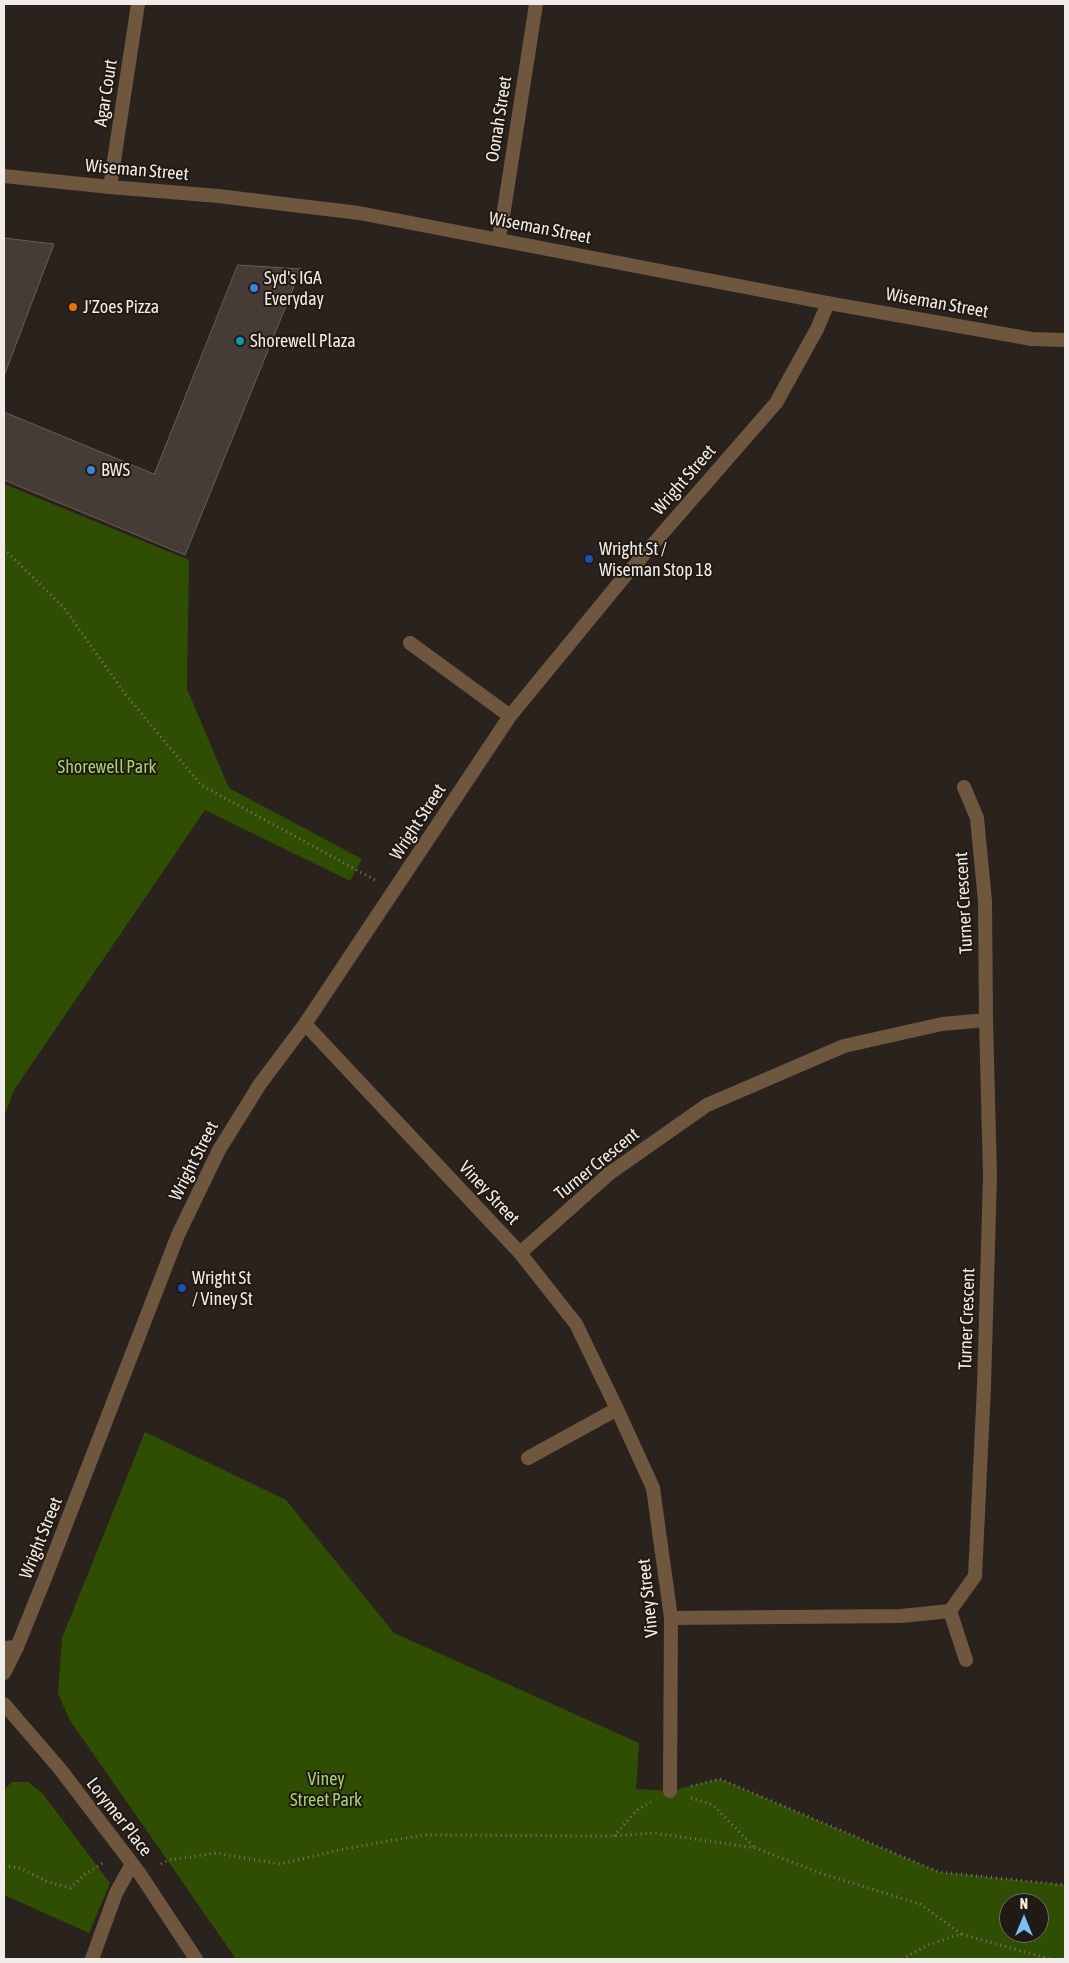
<!DOCTYPE html>
<html>
<head>
<meta charset="utf-8">
<style>
	body { margin:0 }
	#map { position:relative; width:1069px; height:1963px; overflow:hidden; background:#2a221c; font-family:"Asap Condensed",sans-serif }
	canvas { display:block }
	.frame { position:absolute; inset:0; border:5px solid #f1ece7; pointer-events:none }
	.north { position:absolute; left:999px; top:1893px; width:50px; height:50px; box-sizing:border-box; background:#211913; border:1px solid #746d68; border-radius:50%; rotate:0deg; font-size:14px; font-weight:700; line-height:20px; text-align:center; color:#f1ece7 }
	.north::after { content:''; display:block; margin:auto; width:18px; height:22px; background:#75c0f6; clip-path:polygon(50% 0,100% 100%,50% 72%,0 100%) }
</style>
</head>
<body>
<div id="map">
<canvas width="1069" height="1963"></canvas>
<div class="frame"></div>
<div class="north">N</div>
</div>
<script>
const ctx = document.querySelector('canvas').getContext('2d');
ctx.lineJoin = 'round';
function fill(path, color) {
  ctx.fillStyle = color;
  ctx.fill(path, 'evenodd');
}
function stroke(path, color, width, dash) {
  ctx.strokeStyle = color;
  ctx.lineWidth = width;
  ctx.lineCap = dash ? 'butt' : 'round';
  ctx.setLineDash(dash || []);
  ctx.stroke(path);
}
function label(font, color, halo, rows, align = 'center') {
  ctx.font = font + ' "Asap Condensed",sans-serif';
  ctx.lineWidth = 4;
  ctx.setLineDash([]);
  ctx.textBaseline = 'middle';
  ctx.strokeStyle = halo;
  ctx.fillStyle = color;
  for (const [text, x, y, turn = 0] of rows) {
    ctx.save();
    ctx.translate(x, y);
    ctx.rotate((+turn || 0) * Math.PI / 180);
    ctx.textAlign = isNaN(turn) ? turn : align;
    if (halo) ctx.strokeText(text, 0, 0);
    ctx.fillText(text, 0, 0);
    ctx.restore();
  }
}
fill(new Path2D(`
	M4,484L189,560L187,689L229,788L362,859L350,881L205,810L14,1090L4,1117Z
	M145,1432L286,1500L394,1633L639,1743L636,1789L670,1791L720,1779L939,1872L1065,1885V1959H236L69,1719L58,1693L62,1638ZM1009,1903H1039V1933H1009Z
	M12,1782H28L43,1794L110,1883L89,1933L4,1895V1790Z`), '#2f4e01');
const building = new Path2D(`
	M4,238L54,244L4,376Z
	M238,265L301,269L185,555L4,480V412L154,474Z`);
fill(building, '#463c36');
stroke(building, '#685c57', 1);
stroke(new Path2D(`
	M4,549L64,608L126,695L201,785L375,880
	M691,1786L720,1779L939,1872L1065,1885
	M691,1798L713,1805L754,1847
	M614,1836L637,1810L651,1802
	M161,1864L169,1860L216,1853L280,1864L349,1848L423,1835L613,1836L654,1833L755,1848L826,1875L920,1904L961,1934
	M4,1866L20,1868L48,1882L70,1888L84,1875L104,1862
	M902,1959L928,1945L961,1934L1050,1959`), '#7d7671', 3, [1, 4]);
stroke(new Path2D(`
	M4,1648L17,1647
	M92,1959L116,1893L132,1864`), '#6e563f', 14);
stroke(new Path2D(`
	M110,187L138,4
	M498,239L502,223L536,4
	M410,643L510,716
	M305,1024L520,1253L576,1324L617,1409L653,1488L671,1618L670,1791
	M520,1253L610,1173L707,1105L844,1046L942,1024L986,1020
	M528,1458L617,1409
	M950,1611L966,1660
	M671,1618L901,1616L950,1611L975,1576L984,1386L990,1176L986,1020L985,901L977,818L964,787
	M4,1673L17,1647L45,1578L178,1235L219,1150L260,1084L305,1024L510,716L620,582L776,403L817,329L828,303
	M4,1704L60,1769L140,1874L196,1959`), '#6e563f', 14);
stroke(new Path2D(`
	M4,176L110,187L218,196L359,213L828,303L1032,339L1065,340`), '#6e563f', 14);
for (const [x, y, r, color] of [
	[254,288,5,"#3f7fe0"],
	[73,307,5,"#e8710a"],
	[240,341,5,"#0f9aa8"],
	[91,470,5,"#3f7fe0"],
	[589,559,5,"#1a4fb4"],
	[182,1288,5,"#1a4fb4"]
]) {
  const dot = new Path2D();
  dot.arc(x, y, r, 0, 2 * Math.PI);
  ctx.fillStyle = color;
  ctx.fill(dot);
  stroke(dot, '#211913', 2);
}
label('18px', '#f1ece7', '#211913', [
	["Agar Court",106,93,-81],
	["Oonah Street",499,119,-81],
	["Wiseman Street",137,170,5],
	["Wiseman Street",540,228,11],
	["Wiseman Street",937,303,10],
	["Wright Street",684,480,-49],
	["Wright Street",418,822,-57],
	["Turner Crescent",964,903,-93],
	["Wright Street",194,1161,-63],
	["Turner Crescent",597,1164,-39],
	["Viney Street",489,1193,47],
	["Turner Crescent",967,1319,-88],
	["Wright Street",41,1538,-68],
	["Viney Street",648,1598,-96],
	["Lorymer Place",119,1817,52]
]);
label('18px', '#f1ece7', '#211913', [
	["Syd's IGA",264,278],
	["Everyday",264,299],
	["J'Zoes Pizza",83,307],
	["Shorewell Plaza",250,341],
	["BWS",101,470],
	["Wright St /",599,549],
	["Wiseman Stop 18",599,570],
	["Wright St",192,1278],
	["/ Viney St",192,1299]
], 'left');
label('18px', '#a2d373', '#211913', [
	["Shorewell Park",107,767],
	["Viney",326,1779],
	["Street Park",326,1800]
]);
</script>
</body>
</html>
